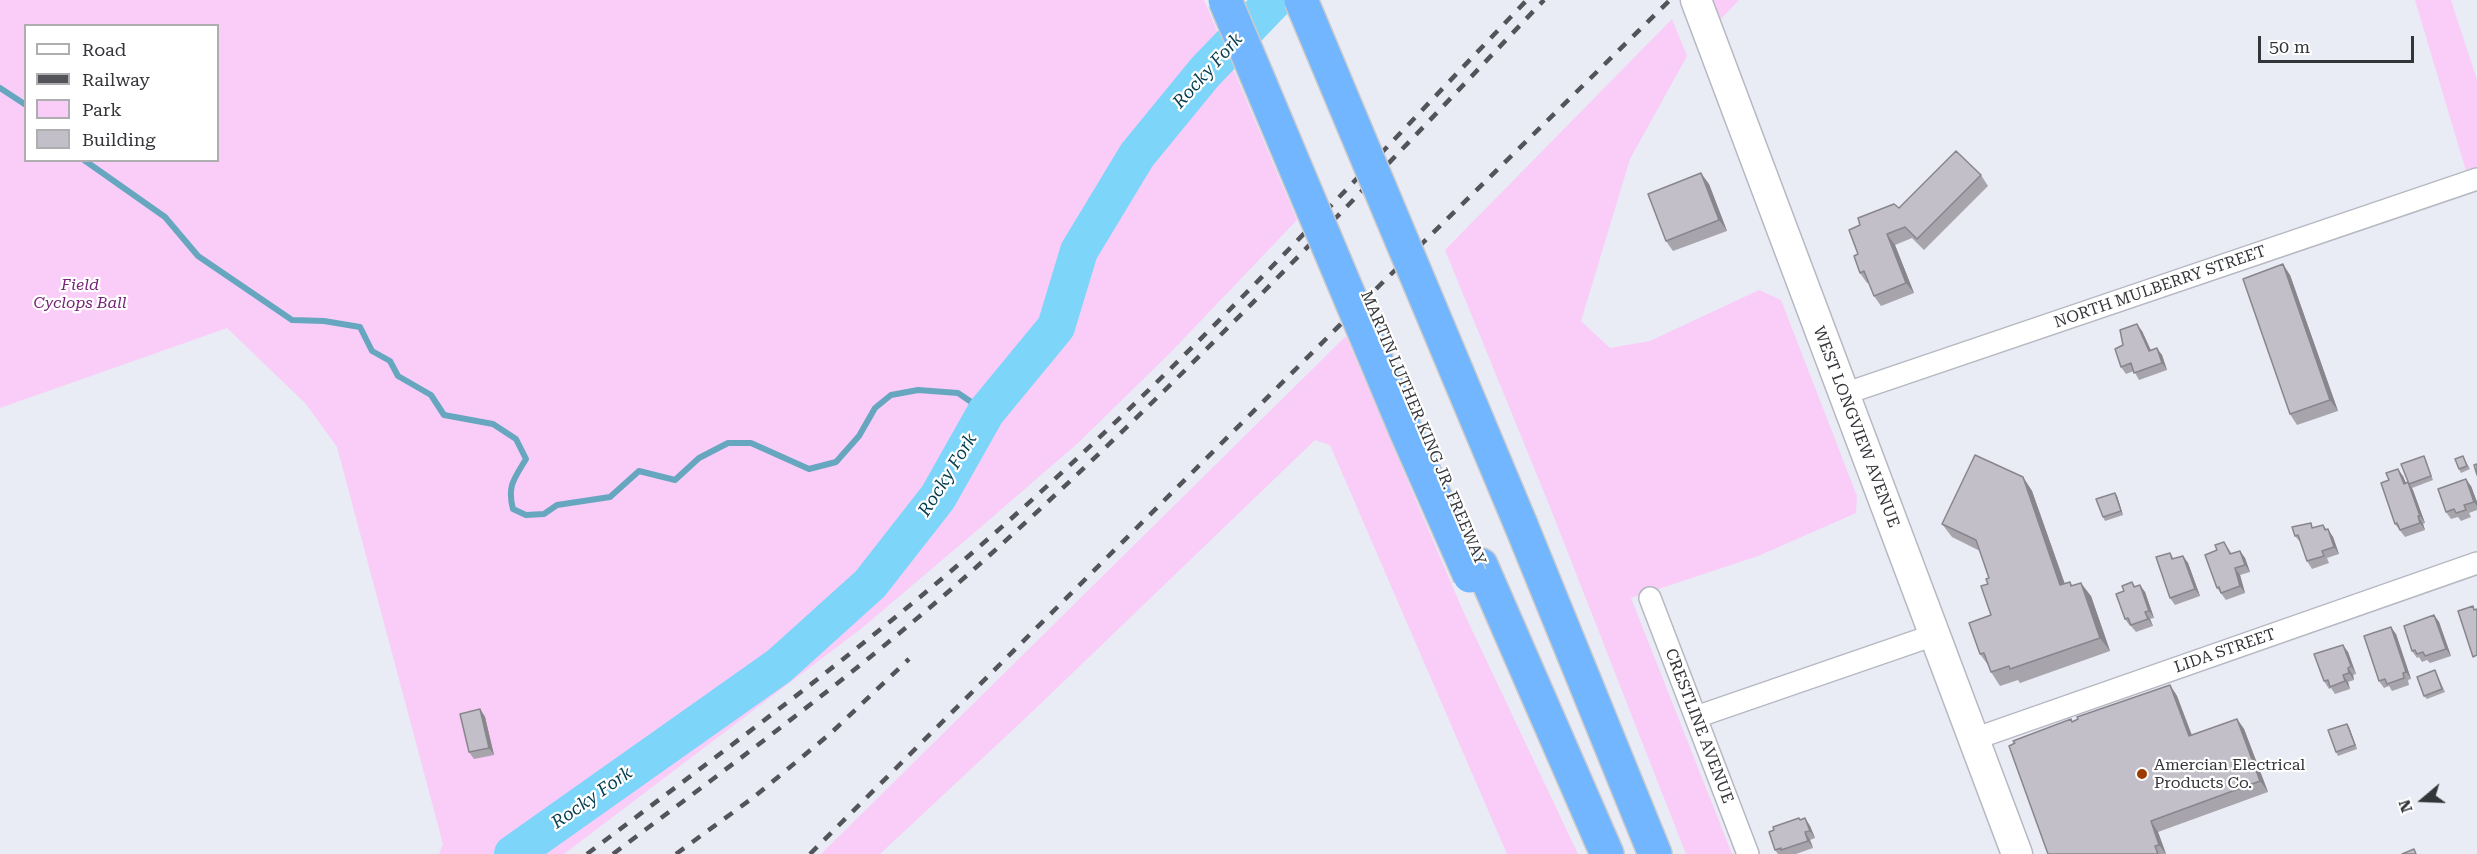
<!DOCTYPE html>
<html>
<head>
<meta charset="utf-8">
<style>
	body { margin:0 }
	#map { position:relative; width:2477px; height:854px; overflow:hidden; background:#e9ebf5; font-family:"Roboto Serif",serif }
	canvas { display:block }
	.legend { position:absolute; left:24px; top:24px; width:195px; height:138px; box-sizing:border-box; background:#fff; border:2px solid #aeaeb0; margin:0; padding:8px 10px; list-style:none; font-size:18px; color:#343539 }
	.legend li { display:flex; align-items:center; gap:12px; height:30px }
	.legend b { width:30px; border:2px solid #aeaeb0 }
	.north { position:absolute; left:2393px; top:770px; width:60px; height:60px; -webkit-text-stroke:4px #fff; paint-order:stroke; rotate:251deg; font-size:16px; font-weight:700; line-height:24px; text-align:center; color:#343539 }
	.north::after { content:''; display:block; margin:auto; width:21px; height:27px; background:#343539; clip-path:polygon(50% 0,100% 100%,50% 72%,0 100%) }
	.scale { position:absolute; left:2258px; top:36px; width:156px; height:27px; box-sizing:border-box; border:3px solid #343539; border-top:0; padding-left:8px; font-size:18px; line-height:21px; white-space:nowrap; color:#343539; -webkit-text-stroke:4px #fff; paint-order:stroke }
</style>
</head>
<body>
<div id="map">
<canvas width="2477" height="854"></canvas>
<ul class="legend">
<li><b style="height:8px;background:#fff"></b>Road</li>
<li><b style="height:8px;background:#535459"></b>Railway</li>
<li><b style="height:16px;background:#f9cdf8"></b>Park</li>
<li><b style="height:16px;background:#c2bfc8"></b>Building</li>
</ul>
<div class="north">N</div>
<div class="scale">50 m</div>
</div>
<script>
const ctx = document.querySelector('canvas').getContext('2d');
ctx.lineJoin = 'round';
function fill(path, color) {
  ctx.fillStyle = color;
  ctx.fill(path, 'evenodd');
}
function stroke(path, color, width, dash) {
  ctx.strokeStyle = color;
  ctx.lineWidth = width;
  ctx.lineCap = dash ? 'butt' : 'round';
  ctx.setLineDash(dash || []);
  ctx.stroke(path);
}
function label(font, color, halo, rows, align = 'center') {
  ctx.font = font + ' "Roboto Serif",serif';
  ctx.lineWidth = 4.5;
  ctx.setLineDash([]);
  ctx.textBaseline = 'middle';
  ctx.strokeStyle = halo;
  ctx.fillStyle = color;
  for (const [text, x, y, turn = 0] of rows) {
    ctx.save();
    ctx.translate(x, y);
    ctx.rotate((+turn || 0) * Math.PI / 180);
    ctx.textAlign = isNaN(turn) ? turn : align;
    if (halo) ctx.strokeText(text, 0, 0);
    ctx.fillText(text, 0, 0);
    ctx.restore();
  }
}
fill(new Path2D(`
	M0,0H1204L1297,220L1170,353L1078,443L974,533L862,628L564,854H439L443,844L337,447L306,404L227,328L0,408ZM26,26H218V160H26Z
	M1701,0H1739L1714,26Z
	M2415,0H2451L2477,80V167L2466,171Z
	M1672,19L1687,56L1630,159L1581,321L1610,348L1650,341L1759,290L1781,300L1857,496L1856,513L1758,556L1631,598L1732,854H1686L1550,507L1445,250Z
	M1346,336L1463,611L1578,854H1507L1330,445L1315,440L1033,711L880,854H821Z`), '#f9cdf8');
stroke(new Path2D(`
	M0,88L26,105
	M84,160L165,217L198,256L292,320L324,321L360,327L372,351L390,361L398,376L431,395L444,415L493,424L516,439L526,459C514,479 507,486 513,509L526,515L544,514L557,505L610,497L639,471L675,480L699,458L728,443H751L809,469L836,462L859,436L875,408L891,395L918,390L958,393L986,412`), '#67a6bf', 6);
stroke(new Path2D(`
	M513,854L779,666L870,584L938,497L986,412L1056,327L1079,251L1137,155L1205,72L1274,0`), '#7dd6f9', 38);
const street = new Path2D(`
	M1844,394L2477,179
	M1650,598L1748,854
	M1696,717L1934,635
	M1974,739L2477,563`);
const secondary = new Path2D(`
	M1696,0L2017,854`);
const highway = new Path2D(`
	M1521,525L1655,854
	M1481,565L1607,854`);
stroke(street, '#b6b8c2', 24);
stroke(secondary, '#b6b8c2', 33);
stroke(highway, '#cacacc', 36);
stroke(street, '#fff', 21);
stroke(secondary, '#fff', 30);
stroke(highway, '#71b6fe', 33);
stroke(new Path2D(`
	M587,854C714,758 844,663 965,559C1165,387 1345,190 1527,0
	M613,854C738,760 865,667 982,562C1179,385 1362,192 1544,0
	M676,854L754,797L831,733L909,659
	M810,854L1381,284L1670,0`), '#535459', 4.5, [10, 10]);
const highwayBridge = new Path2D(`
	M1225,0L1406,431L1470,576
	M1301,0L1521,525`);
stroke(highwayBridge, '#cacacc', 36, []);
stroke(highwayBridge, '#71b6fe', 33);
fill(new Path2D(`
	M1981,175L1988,186L1924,250L1912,238L1895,245L1914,293L1881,306L1874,296L1869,283H1867L1860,273L1858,254L1899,208Z
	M1709,184L1727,231L1673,251L1666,241Z
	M2290,275L2338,411L2297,425L2290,414Z
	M2142,331L2151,350L2162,355L2167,370L2139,380L2134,371L2126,374L2121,367L2123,345Z
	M2463,456L2470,469L2461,473L2459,469Z
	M2426,460L2433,480L2412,488L2425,523L2423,524L2425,530L2405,537L2395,524L2389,480L2403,476L2406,483H2408Z
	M2023,477L2032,491L2065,584L2070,582L2073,586L2091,596L2110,651L2020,683L2018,680L2000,686L1991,672L1988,665L1980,654L1991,615L1988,584L1989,578L1980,551L1952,537L1942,524Z
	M2471,486L2477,502V510L2469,513L2471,517L2461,521L2458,517L2451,519L2446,512Z
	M2117,496L2123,515L2105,521L2103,517Z
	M2323,525L2333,537L2339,554L2327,558L2329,563L2312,569L2307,561L2301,543L2295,536Z
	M2224,542L2232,554L2240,551L2245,558L2250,572L2240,575L2245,593L2226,600L2217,588V550Z
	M2170,553L2174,559L2183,556L2188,563L2200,596L2175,605L2170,598Z
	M2132,582L2135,586L2145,592L2154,618L2150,619L2153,626L2136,632L2131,626H2130L2125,619L2124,591Z
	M2434,615L2439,622L2451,656L2430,663L2427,660L2422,662L2419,657L2417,658L2412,651Z
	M2396,634L2411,679L2408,680L2409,685L2392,691L2389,686L2384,688L2379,681Z
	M2348,652L2356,674L2353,675L2354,680L2348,682L2350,689L2335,694L2331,688L2329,689L2324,681Z
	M2435,670L2437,674L2445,692L2427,699L2424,696Z
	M2170,685L2177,696L2192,735L2237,719L2244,729L2268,792L2158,832L2166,854H2048L2015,743Z
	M480,709L485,717L494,755L474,759L469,752Z
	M2349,727L2357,749L2338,756L2336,752Z
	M1805,818L1810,826L1815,838L1810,840L1813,848L1796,854H1778L1775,850L1801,820Z`), '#a7a4ac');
fill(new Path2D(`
	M1701,173L1709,184L1727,231L1719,220Z
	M1887,234L1895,245L1914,293L1906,283Z
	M2283,264L2290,275L2338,411L2330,400Z
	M2137,324L2142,331L2154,358L2149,351Z
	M2157,348L2162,355L2167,370L2162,363Z
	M2398,469L2403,476L2409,491L2404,484Z
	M2023,477L2032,491L2070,599L2060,585Z
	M2466,479L2471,486L2477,502V506L2474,502Z
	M2408,482L2413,490L2425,523L2420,516Z
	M2115,493L2117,496L2123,515L2121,511Z
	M2418,516L2423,524L2425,530L2420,523Z
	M2328,529L2333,537L2339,554L2334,547Z
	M2240,551L2245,558L2250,572L2245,565Z
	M2183,556L2188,563L2200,596L2195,589Z
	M2235,568L2240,575L2245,593L2240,586Z
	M2081,583L2091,596L2110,651L2100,638Z
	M2140,585L2145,592L2154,618L2149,611Z
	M2145,612L2150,619L2153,626L2148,619Z
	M2434,615L2439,622L2451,656L2446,649Z
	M2391,627L2396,634L2411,679L2406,672Z
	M2343,645L2348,652L2356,674L2351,666Z
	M2348,668L2353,675L2354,680L2349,673Z
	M2343,675L2348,682L2350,689L2345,681Z
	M2170,685L2177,696L2196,747L2189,736Z
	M480,709L485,717L494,755L489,748Z
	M2237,719L2244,729L2268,792L2260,781Z
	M2347,724L2349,727L2357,749L2355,745Z
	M1805,818L1810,826L1815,838L1810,831Z
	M2151,821L2158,832L2166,854L2159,845Z
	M1805,832L1810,840L1813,848L1808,841Z`), '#88868c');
const building = new Path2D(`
	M1956,151L1981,175L1917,239L1905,227L1887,234L1906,283L1874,296L1864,271L1860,273L1854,256L1858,254L1849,230L1860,225L1858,218L1894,204L1899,208Z
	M1701,173L1719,220L1666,241L1648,194Z
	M2283,264L2330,400L2290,414L2243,279Z
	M2137,324L2149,351L2157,348L2162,363L2134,373L2131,363L2121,367L2115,349L2123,345L2120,330Z
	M1975,455L2023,477L2060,585L2070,582L2071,586L2081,583L2100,638L2010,669L2009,666L1991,672L1984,653L1980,654L1969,623L1991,615L1981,586L1988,584L1986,579L1989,578L1976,540L1942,524Z
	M2424,456L2431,476L2409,484L2401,464Z
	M2463,456L2467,466L2459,469L2455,459Z
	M2477,464V475L2474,465Z
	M2398,469L2404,484L2408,482L2420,516H2418L2420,523L2400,530L2397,523L2395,524L2381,483L2389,480L2386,473Z
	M2466,479L2474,502L2464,505L2466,510L2456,513L2454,509L2446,512L2438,489Z
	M2115,493L2121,511L2103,517L2096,499Z
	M2311,523L2312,528L2323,525L2325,530L2328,529L2334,547L2322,551L2324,556L2307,561L2298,535L2295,536L2292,527Z
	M2224,542L2230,554L2240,551L2245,565L2235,568L2240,586L2221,593L2219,587L2217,588L2205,555L2217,550L2215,545Z
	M2170,553L2172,559L2183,556L2195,589L2170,598L2156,557Z
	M2132,582L2134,587L2140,585L2149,611L2145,612L2148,619L2131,625L2128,618L2125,619L2116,594L2124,591L2122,586Z
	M2473,606L2474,610L2477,609V655L2473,657L2458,611Z
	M2434,615L2446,649L2425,656L2423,652L2417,654L2415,650L2412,651L2404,626Z
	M2391,627L2406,672L2403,673L2404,678L2387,684L2385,679L2379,681L2364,636Z
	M2343,645L2351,666L2348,668L2349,673L2343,675L2345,681L2330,687L2328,680L2324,681L2314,654Z
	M2435,670L2442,689L2424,696L2417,677Z
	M2170,685L2189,736L2237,719L2260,781L2151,821L2159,845L2155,846L2158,854H2048L2009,746L2015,743L2013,741L2071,719L2072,722L2078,719L2077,717Z
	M480,709L489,748L469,752L460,714Z
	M2347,724L2355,745L2336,752L2328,730Z
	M1799,818L1800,820L1805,818L1810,831L1805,832L1808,841L1781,850V848L1775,850L1769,832L1774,830L1773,827Z
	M2414,849L2416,854H2402Z`);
fill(building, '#c2bfc8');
stroke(building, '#88868c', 1.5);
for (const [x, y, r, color] of [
	[2142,774,6,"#9e3b00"]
]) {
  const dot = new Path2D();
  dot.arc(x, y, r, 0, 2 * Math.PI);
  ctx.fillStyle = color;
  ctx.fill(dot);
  stroke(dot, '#fff', 2);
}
label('italic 16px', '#762478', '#fff', [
	["Field",80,285],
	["Cyclops Ball",80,303]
]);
label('16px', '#343539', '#fff', [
	["NORTH MULBERRY STREET",2160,287,-19],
	["WEST LONGVIEW AVENUE",1856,427,69],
	["MARTIN LUTHER KING JR. FREEWAY",1423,428,67],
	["LIDA STREET",2225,651,-19],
	["CRESTLINE AVENUE",1699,726,69]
]);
label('16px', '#343539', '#fff', [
	["Amercian Electrical",2154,765],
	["Products Co.",2154,783]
], 'left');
label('italic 18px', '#053e50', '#fff', [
	["Rocky Fork",1208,71,-48],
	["Rocky Fork",948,475,-58],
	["Rocky Fork",592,798,-35]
]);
</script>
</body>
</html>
